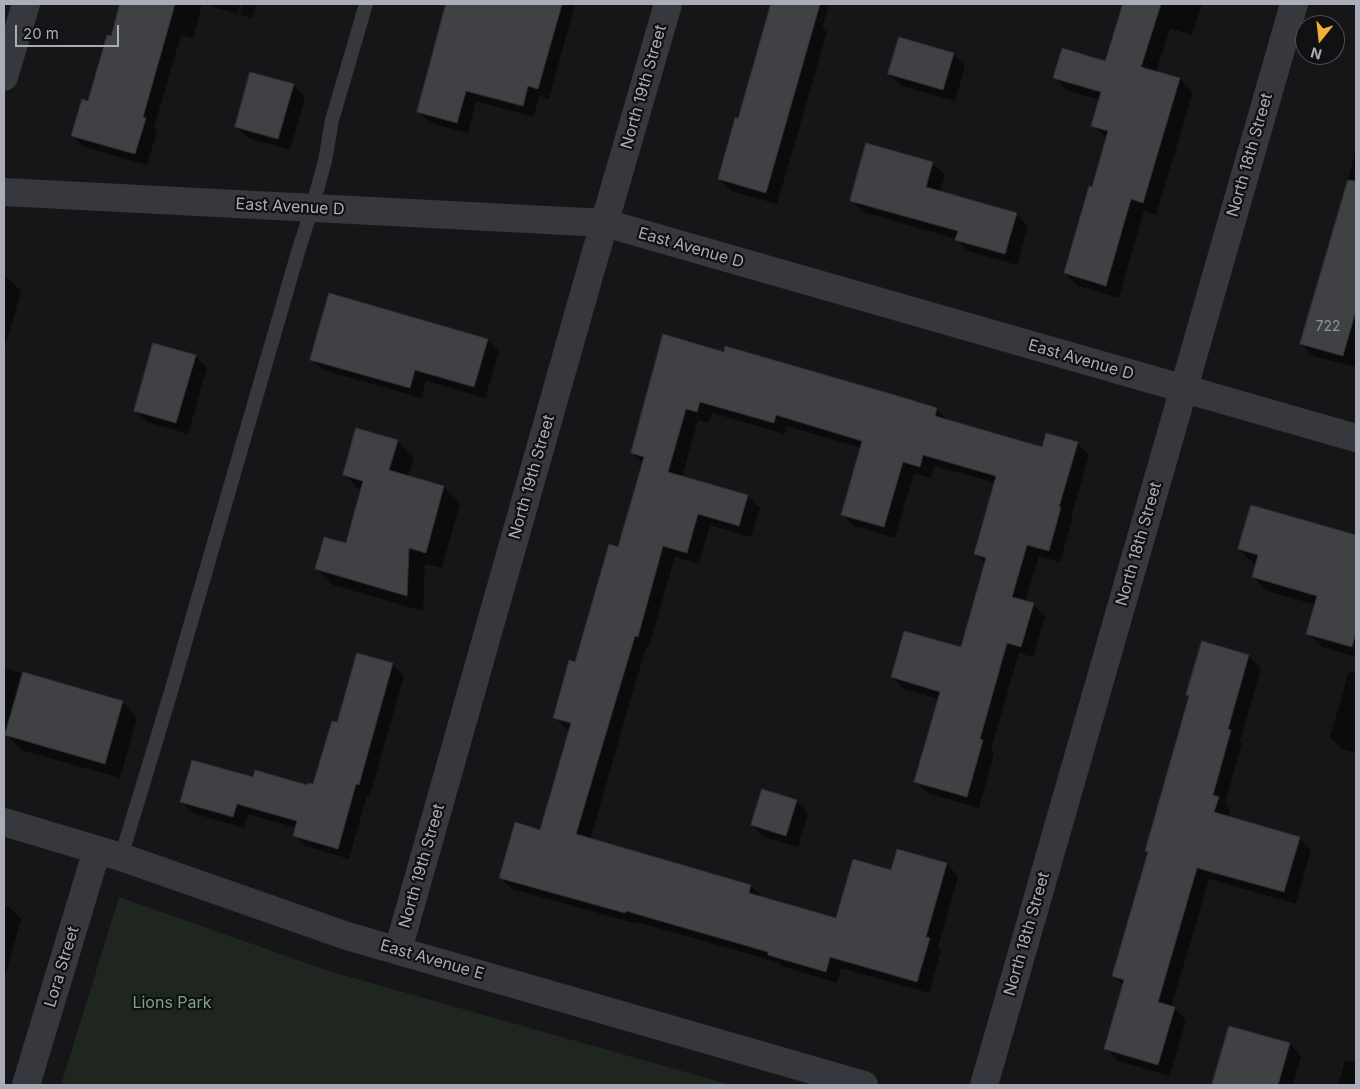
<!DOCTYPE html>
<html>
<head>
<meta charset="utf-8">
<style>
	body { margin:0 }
	#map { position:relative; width:1360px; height:1089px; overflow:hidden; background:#161618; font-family:Inter,sans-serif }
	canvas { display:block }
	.frame { position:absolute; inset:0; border:5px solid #a8adb8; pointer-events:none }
	.north { position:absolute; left:1295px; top:15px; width:50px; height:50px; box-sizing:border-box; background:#111113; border:1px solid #4d4f55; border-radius:50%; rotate:196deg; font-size:14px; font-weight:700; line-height:20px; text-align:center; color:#a8adb8 }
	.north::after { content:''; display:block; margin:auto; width:18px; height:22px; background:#f2b134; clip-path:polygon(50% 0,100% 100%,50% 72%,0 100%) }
	.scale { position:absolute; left:15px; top:25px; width:104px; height:22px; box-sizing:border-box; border:2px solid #a8adb8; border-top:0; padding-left:6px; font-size:15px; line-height:18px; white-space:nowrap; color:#a8adb8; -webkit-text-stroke:4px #111113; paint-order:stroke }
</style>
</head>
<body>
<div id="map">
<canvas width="1360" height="1089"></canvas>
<div class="frame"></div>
<div class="north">N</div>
<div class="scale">20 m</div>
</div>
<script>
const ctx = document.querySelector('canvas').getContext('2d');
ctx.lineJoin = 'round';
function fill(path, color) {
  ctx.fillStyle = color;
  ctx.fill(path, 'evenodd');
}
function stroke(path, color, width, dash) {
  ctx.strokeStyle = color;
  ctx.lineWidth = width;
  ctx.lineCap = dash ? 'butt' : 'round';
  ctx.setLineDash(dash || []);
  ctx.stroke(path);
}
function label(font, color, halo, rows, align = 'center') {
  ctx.font = font + ' Inter,sans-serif';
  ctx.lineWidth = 4.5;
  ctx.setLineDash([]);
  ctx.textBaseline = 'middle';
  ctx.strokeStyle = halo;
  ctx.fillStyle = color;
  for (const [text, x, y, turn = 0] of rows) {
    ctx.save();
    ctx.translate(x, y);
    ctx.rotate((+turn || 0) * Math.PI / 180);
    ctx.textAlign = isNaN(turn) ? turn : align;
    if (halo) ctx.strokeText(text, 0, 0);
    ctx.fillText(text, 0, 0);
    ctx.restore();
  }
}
fill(new Path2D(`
	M119,897L329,971L731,1085H61Z`), '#1e261f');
fill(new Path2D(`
	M121,4H240L237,13L240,14L243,4H256L252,18L202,4L193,38L181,35L154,128L157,131L147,165L84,147L72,136L89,103L112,38Z
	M447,4H503L517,8L518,4H575L549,99L539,96L534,117L476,101L468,133L430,123L419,112Z
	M773,4H829L822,28L827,32L777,204L731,191L719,179L739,120Z
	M1124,4H1202L1192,35L1170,28L1156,72L1180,79L1193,92L1156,215L1144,211L1119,298L1078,286L1065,273L1092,188L1107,139L1093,126L1100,100L1068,91L1055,78L1106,62Z
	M953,54L965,66L955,101L901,86L889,74Z
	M294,85L305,97L290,150L248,138L236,126Z
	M867,145L933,163L945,175L940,192L1016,214L1028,226L1017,265L968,251L956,239L863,212L851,200Z
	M1356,150V362L1355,367L1313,356L1301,344L1343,201L1342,200Z
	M4,277L9,279L21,291L4,351Z
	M488,340L499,351L485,398L426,381L421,398L323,370L312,359Z
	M725,353L937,409L948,420L1043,449L1077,443L1089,455L1071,518L1072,520L1060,562L1039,556L1025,602L1033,604L1045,616L1033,657L1019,653L991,750L994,753L979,808L927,793L916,781L939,699L904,689L892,677L962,649L986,564L975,554L996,483L935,466L931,478L914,473L895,538L854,526L842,514L861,448L787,426L785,434L712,413L709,423L698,420L682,477L748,496L760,508L751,537L710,525L699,564L675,557L649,647H646L590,840L751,886L762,897L836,919L892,871L898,850L947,864L958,876L938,948L941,951L929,993L841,968L837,983L781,966L777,962L637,922V924L512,889L500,878L541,831L570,730L566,729L554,717L576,663L619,548L643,464L632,453Z
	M195,356L207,368L188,434L147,422L135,410Z
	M397,441L414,457L408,477L444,487L460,503L442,568L425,564L423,611L333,585L316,569L347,545L361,491L345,475Z
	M1252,506L1356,537V657L1322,647L1308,633L1316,605L1267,591L1253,577L1257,564L1253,563L1239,549Z
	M1202,643L1249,656L1261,668L1240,741L1242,743L1225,804L1230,810L1228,817L1299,838L1311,850L1296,904L1209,879L1171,1008H1174L1186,1020L1170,1076L1118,1061L1106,1049L1124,986L1114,976L1149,854L1146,851L1190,697L1188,695Z
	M393,665L404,676L370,796L367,795L349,859L305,846L294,835L296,828L248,814L244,828L192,813L181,802L254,779L308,786H314L338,724Z
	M4,668L122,702L137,717L120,778L21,750L8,736L4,735Z
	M1349,671L1356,673V753L1342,749L1330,737Z
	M796,801L808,813L798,847L764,837L753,825Z
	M4,906L9,907L21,919L4,980Z
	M1290,1044L1301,1056L1293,1085H1218L1214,1081Z
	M1345,1060L1356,1063V1085H1338Z`), '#0007');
const building = new Path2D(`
	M120,4H175L143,117L146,118L135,154L71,136L82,99L88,101L107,35L111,36Z
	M446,4H562L538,89L528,86L523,106L466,91L457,123L417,112Z
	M771,4H820L766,193L718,179L735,118H738Z
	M1123,4H1161L1141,67L1180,78L1143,203L1131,199L1106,286L1064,273L1089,186L1092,187L1108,131L1091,126L1101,92L1053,78L1062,48L1105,61Z
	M899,37L954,53L943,90L888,74Z
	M250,72L294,84L278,139L235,127Z
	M866,143L933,162L926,187L1017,213L1005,254L955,240L958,231L850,201Z
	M1348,180L1356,181V310L1343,356L1300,344Z
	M329,293L488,339L474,387L415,370L410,388L310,360Z
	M663,334L724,352L725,346L898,396L937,408L935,416L1042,447L1046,433L1078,442L1059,507H1061L1049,551L1027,545L1012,597L1034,603L1021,647L1007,643L980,739L983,740L967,797L914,782L940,692L891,677L904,631L961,647L986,558L974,554L996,476L923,455L920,467L903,462L884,527L841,515L862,441L776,415L774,423L700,402L697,412L686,409L668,472L748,495L739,526L698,514L687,553L663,546L638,637L635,636L576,834L751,885L749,893L836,918L853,859L891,870L897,849L947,863L926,937L930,938L917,982L830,957L826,972L768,955V952L626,911L625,913L499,878L515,822L540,830L571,723L553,718L569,660L575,662L609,544L618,547L644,457L631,453Z
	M153,343L196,355L176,423L134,411Z
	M356,428L398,440L389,470L444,486L426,553L409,548L407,596L315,569L324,537L346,543L363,481L343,475Z
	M1251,505L1356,535V632L1352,647L1306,634L1317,596L1252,577L1258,555L1238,549Z
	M1202,641L1249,655L1228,729L1231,730L1213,795L1219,797L1214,812L1300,837L1284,892L1197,868L1158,1002L1175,1007L1158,1065L1104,1049L1124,980L1112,976L1148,852L1145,851L1189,696L1186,695Z
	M357,653L393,663L359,785L356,784L338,849L293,836L297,821L237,804L233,817L180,802L192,760L253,777L255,770L307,785L308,783L313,784L332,721L337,722Z
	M23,672L123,701L105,764L5,735Z
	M762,789L797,800L786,836L751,825Z
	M1229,1026L1290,1043L1278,1085H1212Z`);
fill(building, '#404145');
stroke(building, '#303034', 1);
stroke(new Path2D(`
	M121,857L170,695L298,252L312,208L325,161L332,120L366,4`), '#37383d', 14);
stroke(new Path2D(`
	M4,77L26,4
	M4,192L605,223L1356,438
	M4,822L121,857L347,936L864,1085
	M398,950L589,276L668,4
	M26,1085L97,850
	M984,1085L1294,4`), '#37383d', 28);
label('14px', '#8e929b', null, [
	["722",1328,327]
]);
label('16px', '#a8adb8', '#111113', [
	["North 19th Street",644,87,-74],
	["North 18th Street",1250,155,-74],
	["East Avenue D",290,207,3],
	["East Avenue D",691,248,16],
	["East Avenue D",1081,360,16],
	["North 19th Street",532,477,-74],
	["North 18th Street",1139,544,-74],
	["North 19th Street",422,866,-74],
	["North 18th Street",1027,934,-74],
	["East Avenue E",432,960,16],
	["Lora Street",62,967,-73]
]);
label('16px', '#7fa381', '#111113', [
	["Lions Park",172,1003]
]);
</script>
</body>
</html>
